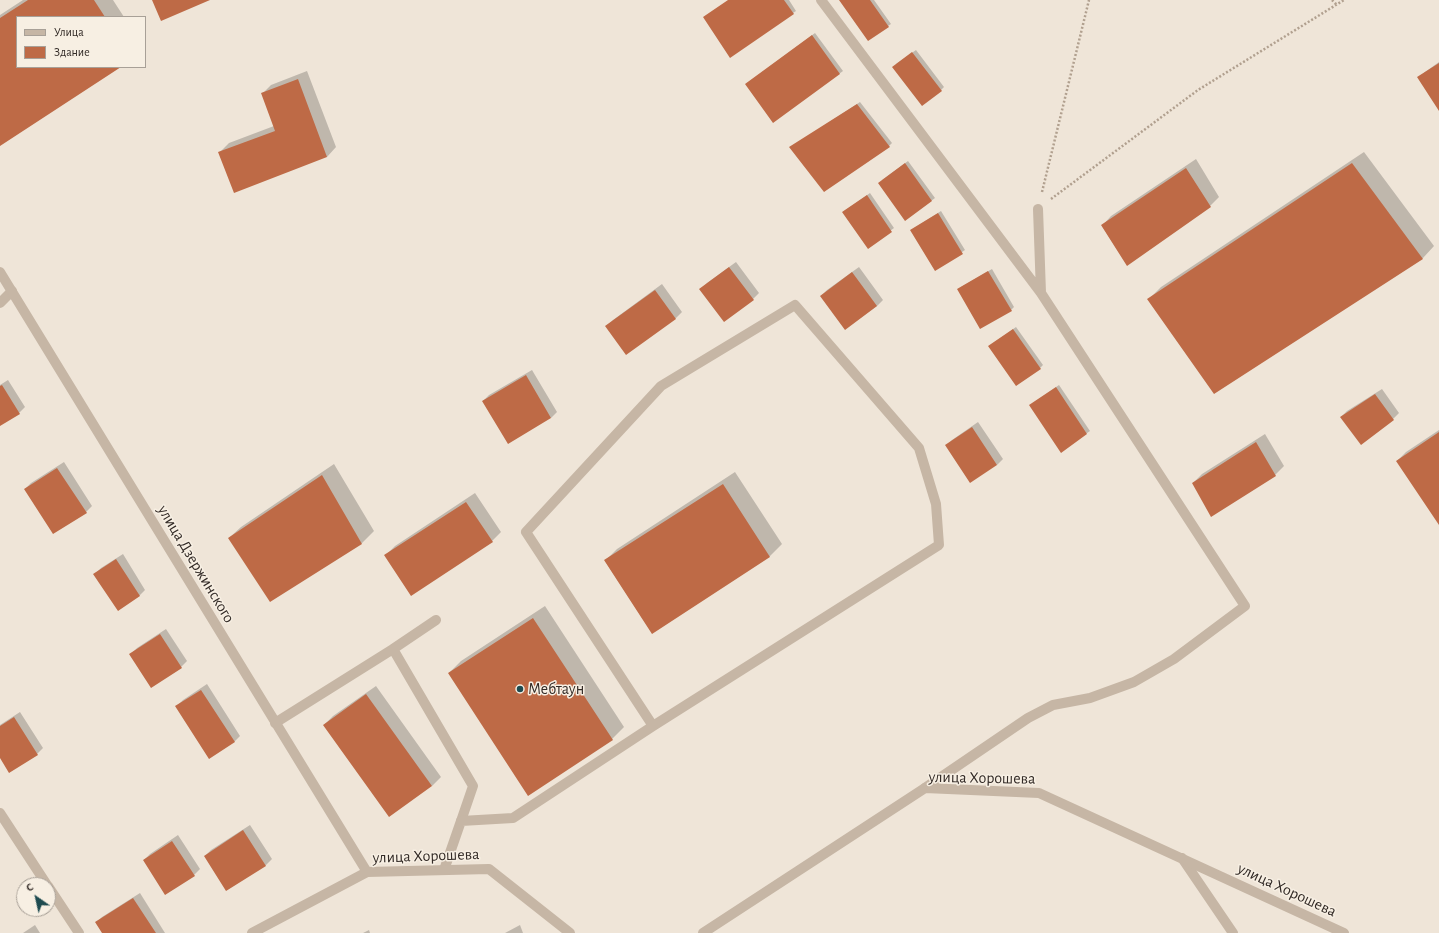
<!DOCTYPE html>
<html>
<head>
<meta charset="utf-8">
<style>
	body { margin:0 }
	#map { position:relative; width:1439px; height:933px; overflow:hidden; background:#efe5d8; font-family:"Alegreya Sans",sans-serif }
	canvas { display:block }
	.legend { position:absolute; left:16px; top:16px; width:130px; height:52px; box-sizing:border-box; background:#f7efe3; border:1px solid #a8a097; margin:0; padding:5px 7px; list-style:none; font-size:12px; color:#322a26 }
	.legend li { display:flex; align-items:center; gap:8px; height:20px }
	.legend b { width:20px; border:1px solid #a8a097 }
	.north { position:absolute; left:16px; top:877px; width:40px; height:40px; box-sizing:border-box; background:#f7efe3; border:1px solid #a8a097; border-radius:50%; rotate:326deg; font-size:11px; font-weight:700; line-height:16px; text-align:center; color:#322a26 }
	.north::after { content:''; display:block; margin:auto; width:14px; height:18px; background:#1e4b50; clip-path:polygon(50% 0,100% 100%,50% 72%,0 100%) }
</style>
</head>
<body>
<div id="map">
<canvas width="1439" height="933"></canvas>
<ul class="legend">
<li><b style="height:5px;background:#c6b6a5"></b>Улица</li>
<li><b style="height:11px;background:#be6a46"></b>Здание</li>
</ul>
<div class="north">С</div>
</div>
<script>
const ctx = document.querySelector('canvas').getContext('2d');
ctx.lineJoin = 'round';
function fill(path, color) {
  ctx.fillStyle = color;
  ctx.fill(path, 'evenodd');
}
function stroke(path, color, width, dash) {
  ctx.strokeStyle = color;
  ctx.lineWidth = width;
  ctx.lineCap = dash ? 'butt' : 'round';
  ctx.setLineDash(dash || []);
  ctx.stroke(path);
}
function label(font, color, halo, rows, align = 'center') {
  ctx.font = font + ' "Alegreya Sans",sans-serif';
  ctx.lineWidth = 3;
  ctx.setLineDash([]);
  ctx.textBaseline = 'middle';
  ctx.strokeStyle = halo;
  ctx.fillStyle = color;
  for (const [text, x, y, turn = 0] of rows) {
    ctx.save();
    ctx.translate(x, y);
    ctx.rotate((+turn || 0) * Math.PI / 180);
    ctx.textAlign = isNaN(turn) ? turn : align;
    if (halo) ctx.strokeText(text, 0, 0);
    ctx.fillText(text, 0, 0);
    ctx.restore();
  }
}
fill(new Path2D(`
	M23,0H113L124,17H17V67H119L0,145V15Z
	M728,0H789L796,11L793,13Z
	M840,0H874L891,24L888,26Z
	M815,33L843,71L773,122L746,84Z
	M916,50L944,87L941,90L896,64Z
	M1439,62V109L1419,78L1425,72Z
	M307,71L336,147L327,157L220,152L229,143L274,126L262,94L271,85Z
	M860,102L892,143L889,146L791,147Z
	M1364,152L1434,246L1423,258L1214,392L1149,299L1161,287Z
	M1196,159L1219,197L1210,206L1127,265L1102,226L1111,216Z
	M908,161L935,198L905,220L882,180Z
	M870,193L894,228L868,247L843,212Z
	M941,211L965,250L935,270L911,230Z
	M736,262L759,293L753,299L701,289L707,283Z
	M859,267L883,300L877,306L845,329L821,296L827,290Z
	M992,269L1014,307L1011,310L961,287Z
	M662,284L682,312L676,318L626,353L607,326L613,320Z
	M1016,327L1043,365L1040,368L992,344Z
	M532,370L557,412L551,418L483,401L489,395Z
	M8,380L25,407L19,413L0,425V385Z
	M1059,385L1090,431L1061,451L1030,405Z
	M1382,389L1399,413L1393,419L1341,417L1347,411Z
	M978,422L1003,459L997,465L946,446L952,440Z
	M1439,430V523L1397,461L1406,452Z
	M1265,434L1284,466L1275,475L1193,483L1202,474Z
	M64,462L92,506L86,512L25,489L31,483Z
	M334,464L374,531L362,543L270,600L229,538L241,527Z
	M735,472L782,544L770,556L652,633L605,561L617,549Z
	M475,493L501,532L492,541L386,555L395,546Z
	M123,554L145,590L139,596L95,574L101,568Z
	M545,606L624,727L612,739L449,673L461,661Z
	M166,629L187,661L181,667L131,654L137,648Z
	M207,684L240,736L234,742L177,706L183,700Z
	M376,686L441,777L432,786L324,725L333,716Z
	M20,712L43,748L37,754L0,756V725Z
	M250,825L272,859L266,865L227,890L205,856L211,850Z
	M178,835L200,869L194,875L144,860L150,854Z
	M140,893L165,933H103L96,923L102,917Z
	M35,925L40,933H23Z
	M520,925L523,933H505Z
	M369,930L370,933H363Z`), '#0003');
fill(new Path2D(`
	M28,0H94L105,17H17V67H121L0,146V18Z
	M152,0H210L161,21Z
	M728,0H784L794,14L730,58L703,17Z
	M839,0H870L889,27L868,41Z
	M812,35L840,74L773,123L745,84Z
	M912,52L942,91L922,106L892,67Z
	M1439,63V111L1417,77Z
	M298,79L327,157L234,193L218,152L275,131L261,93Z
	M857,104L890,147L824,192L789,147Z
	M905,163L932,201L905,221L878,183Z
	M1352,163L1423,259L1214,394L1147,299Z
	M1186,168L1211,207L1127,266L1101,225Z
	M867,195L892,232L868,249L842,212Z
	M938,213L963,254L935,271L910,230Z
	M729,267L754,300L724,322L699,289Z
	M988,271L1012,311L980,329L957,289Z
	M852,272L877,306L845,330L820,296Z
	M655,290L676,319L626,355L605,326Z
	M1013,329L1041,369L1016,386L988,346Z
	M526,375L551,418L508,444L482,401Z
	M2,385L20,414L0,426V386Z
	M1056,387L1087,434L1061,453L1029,405Z
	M1375,394L1394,420L1361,445L1340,417Z
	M972,427L997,465L970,483L945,445Z
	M1439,432V525L1396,461Z
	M1256,442L1276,476L1211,517L1192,483Z
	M57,468L87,513L53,534L24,489Z
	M322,475L362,544L270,602L228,538Z
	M723,484L770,557L652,634L604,560Z
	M466,502L493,542L411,596L384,555Z
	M116,559L140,596L118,611L93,574Z
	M533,618L613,740L528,796L448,673Z
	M160,634L182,668L151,688L129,654Z
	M201,690L235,742L209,759L175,706Z
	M366,694L432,786L389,817L323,725Z
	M14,717L38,755L9,773L0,758V726Z
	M243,830L266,866L226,891L204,856Z
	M172,841L195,876L165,895L143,860Z
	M133,898L156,933H102L95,922Z`), '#be6a46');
stroke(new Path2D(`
	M1332,0L1337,5
	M1042,192L1089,0
	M1051,199L1198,90L1344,0`), '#b1a08f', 2.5, [2, 2]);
stroke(new Path2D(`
	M821,0L1041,293
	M393,649L436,620
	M275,723L393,649L473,786L461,821
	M925,788L1028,718L1053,705L1090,698L1134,682L1174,659L1245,606L1041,293L1038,209
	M1182,858L1233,933`), '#c6b6a5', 10);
stroke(new Path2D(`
	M0,303L12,291
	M0,813L47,885
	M444,870L461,821L513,818L653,726L939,545L936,504L919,448L795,305L661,386L526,532L653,726
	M48,886L79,933`), '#c6b6a5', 10);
stroke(new Path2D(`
	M0,272L367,872
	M252,933L367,872L489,869L570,933
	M703,933L925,788L1039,793L1344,933`), '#c6b6a5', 10);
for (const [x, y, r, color] of [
	[520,689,4,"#1e4b50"]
]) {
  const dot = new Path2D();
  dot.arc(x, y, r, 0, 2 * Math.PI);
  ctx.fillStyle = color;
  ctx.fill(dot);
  stroke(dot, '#f7efe3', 1.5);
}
label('16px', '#322a26', '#f7efe3', [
	["улица Дзержинского",196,564,59],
	["улица Хорошева",982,778,1],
	["улица Хорошева",426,856,-2],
	["улица Хорошева",1287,890,25]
]);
label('16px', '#322a26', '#f7efe3', [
	["Мебтаун",528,689]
], 'left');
</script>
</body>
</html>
